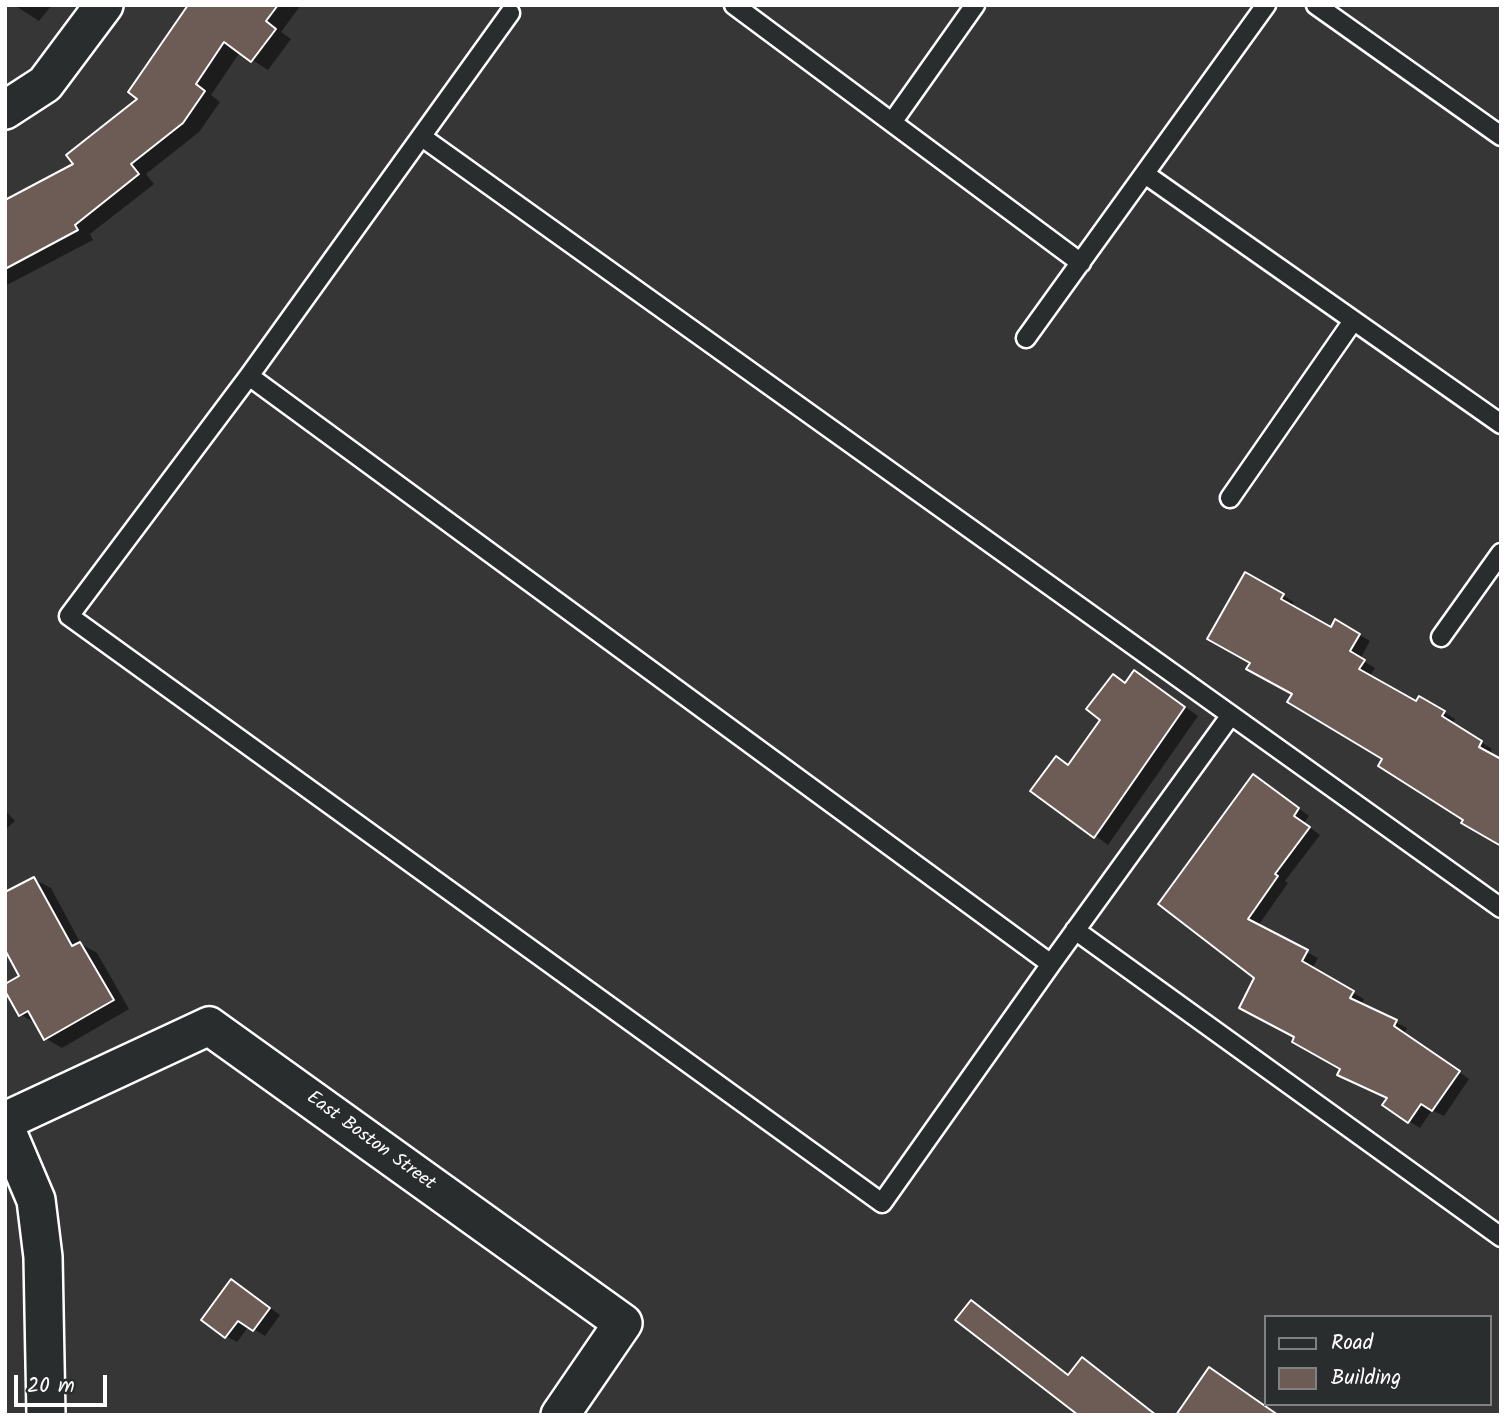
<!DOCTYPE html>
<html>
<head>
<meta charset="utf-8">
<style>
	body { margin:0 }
	#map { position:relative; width:1506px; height:1420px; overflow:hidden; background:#373636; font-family:Kalam,sans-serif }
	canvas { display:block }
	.frame { position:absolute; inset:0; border:7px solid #fff; pointer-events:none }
	.legend { position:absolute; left:1264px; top:1315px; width:228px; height:91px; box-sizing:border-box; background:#2a2d2e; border:2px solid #7f8182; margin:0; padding:9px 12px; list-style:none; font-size:21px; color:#fff }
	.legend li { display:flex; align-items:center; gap:14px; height:35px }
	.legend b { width:35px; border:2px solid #7f8182 }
	.scale { position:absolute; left:14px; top:1375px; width:93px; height:32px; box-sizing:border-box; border:4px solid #fff; border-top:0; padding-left:9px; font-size:21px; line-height:24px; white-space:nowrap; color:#fff; -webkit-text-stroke:5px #2a2d2e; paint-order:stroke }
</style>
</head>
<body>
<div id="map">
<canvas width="1506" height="1420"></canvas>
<div class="frame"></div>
<ul class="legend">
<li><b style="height:9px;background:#2a2d2e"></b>Road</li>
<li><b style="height:19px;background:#6d5c55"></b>Building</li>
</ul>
<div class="scale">20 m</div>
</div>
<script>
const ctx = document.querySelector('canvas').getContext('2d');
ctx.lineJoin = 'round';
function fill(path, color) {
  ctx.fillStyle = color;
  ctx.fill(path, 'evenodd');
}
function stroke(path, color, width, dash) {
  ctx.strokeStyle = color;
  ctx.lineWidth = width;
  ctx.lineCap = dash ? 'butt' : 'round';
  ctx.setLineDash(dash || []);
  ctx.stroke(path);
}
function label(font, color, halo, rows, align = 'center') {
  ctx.font = font + ' Kalam,sans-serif';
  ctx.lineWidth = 5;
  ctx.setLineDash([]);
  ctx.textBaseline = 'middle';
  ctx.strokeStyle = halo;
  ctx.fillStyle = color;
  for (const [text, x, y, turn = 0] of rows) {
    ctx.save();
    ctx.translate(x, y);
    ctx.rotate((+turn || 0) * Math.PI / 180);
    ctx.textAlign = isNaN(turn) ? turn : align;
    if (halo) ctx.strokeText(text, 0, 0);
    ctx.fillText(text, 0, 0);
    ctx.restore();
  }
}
fill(new Path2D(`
	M14,5H52L39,21Z
	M190,5H301L281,32L291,39L268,70L240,52L211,95L220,102L199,132L146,174L154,184L90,234L93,240L5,286V202L76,165L140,99Z
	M1246,574L1294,602L1291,607L1331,629L1336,621L1370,641L1360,659L1375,668L1369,677L1416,704H1431L1455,719L1452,724L1492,749L1466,819L1294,694Z
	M1135,672L1198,716L1108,845L1033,790L1070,766Z
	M1265,783L1309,816L1304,823L1320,835L1285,881L1288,883L1258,926L1318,958L1312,969L1364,999L1361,1005L1407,1028L1404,1034L1469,1079L1444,1116L1432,1110L1420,1128L1409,1121L1388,1099L1350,1081L1342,1069L1297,1036L1256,977L1161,904Z
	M5,810L15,821L5,830Z
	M34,879L51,888L81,944L97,953L129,1009L62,1048L45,1038L37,1024L20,1014L22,977L5,949V890L7,893Z
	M243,1288L280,1315L265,1336L249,1326L237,1342L226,1336Z
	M971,1302L1070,1375L1082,1359L1157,1415H1079Z`), '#0007');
const building = new Path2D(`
	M188,5H278L266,21L276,29L251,62L224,42L196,84L205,91L183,123L131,164L139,174L75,225L78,230L5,269V200L73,164L66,155L137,99L128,92Z
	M1245,572L1284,594L1281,599L1331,627L1335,619L1360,634L1350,651L1365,660L1359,669L1416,701L1419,696L1445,711L1442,716L1482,741L1479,747L1501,759V846L1461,823L1463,820L1378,766L1382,759L1287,702L1292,694L1246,669L1250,663L1207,639Z
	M1134,670L1185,707L1094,838L1030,791L1056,756L1068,765L1100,720L1086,709L1113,674L1125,683Z
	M1253,774L1299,808L1294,816L1310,827L1275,874L1278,876L1248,919L1308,950L1302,961L1354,991L1350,998L1397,1020L1394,1026L1460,1071L1432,1111L1421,1104L1408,1123L1382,1105L1387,1098L1337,1075L1340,1069L1292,1042L1294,1037L1239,1008L1254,978L1158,904Z
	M34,877L72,946L80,942L114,1000L44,1040L28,1011L19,1016L5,991V984L19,976L5,950V892Z
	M231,1279L270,1308L253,1331L238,1321L225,1338L201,1320Z
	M971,1300L1068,1375L1082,1357L1156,1415H1078L955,1320Z
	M1209,1367L1278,1415H1176Z`);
fill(building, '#6d5c55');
stroke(building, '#fff', 2);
const lane = new Path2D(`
	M734,5L1081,263
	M1316,5L1501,136
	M510,13L249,376L69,616L882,1203L1051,964L1231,715
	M893,121L975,5
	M422,137L1501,908
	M1145,174L1501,424
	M1026,338L1266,5
	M249,376L1051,964
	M1230,498L1353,321
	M1441,637L1501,553
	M1075,930L1501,1237`);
const street = new Path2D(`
	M5,110L45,84L104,5
	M5,1121L209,1026L623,1323L560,1415
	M5,1127L36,1200L43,1257L46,1415`);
stroke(lane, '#fff', 23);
stroke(street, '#fff', 42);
stroke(lane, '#2a2d2e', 18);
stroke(street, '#2a2d2e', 37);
label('19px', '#fff', '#2a2d2e', [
	["East Boston Street",370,1142,36]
]);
</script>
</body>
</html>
